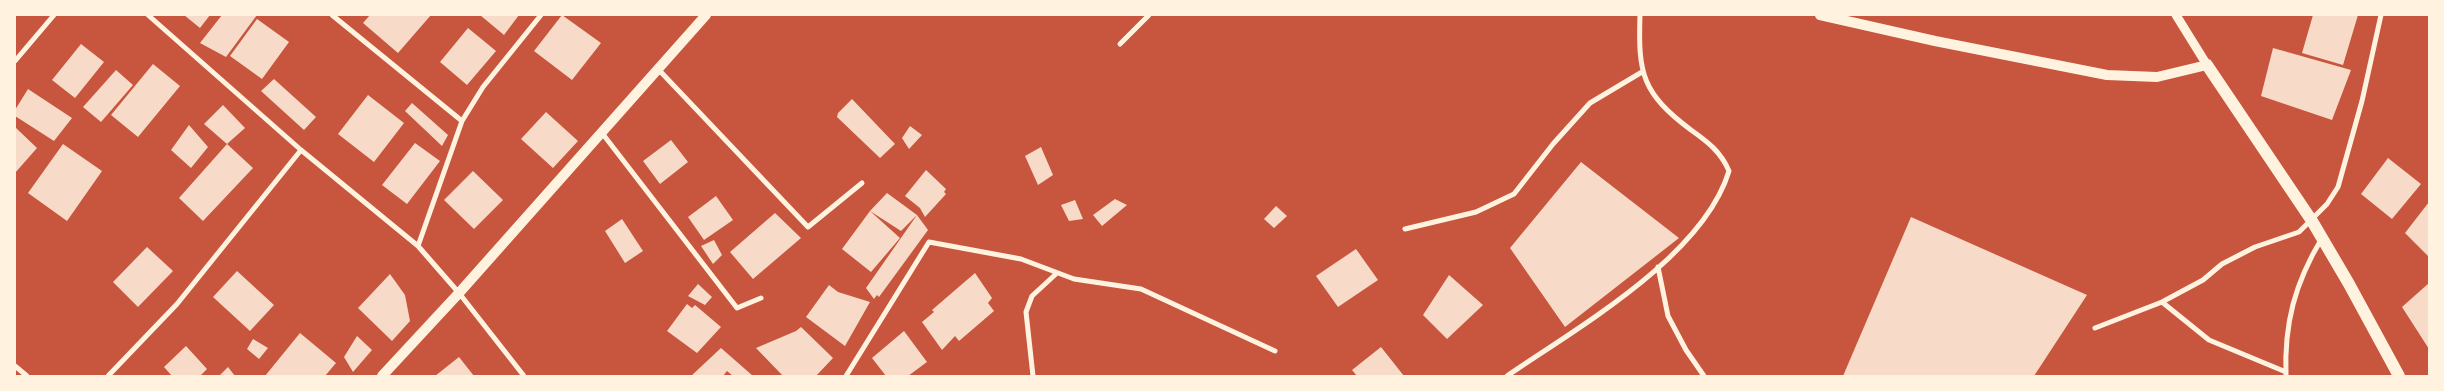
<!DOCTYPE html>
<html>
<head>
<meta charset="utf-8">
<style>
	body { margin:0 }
	#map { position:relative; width:2444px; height:391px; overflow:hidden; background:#c8553d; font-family:"Archivo Narrow",sans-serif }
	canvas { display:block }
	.frame { position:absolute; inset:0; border:16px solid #fff3e0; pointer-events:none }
</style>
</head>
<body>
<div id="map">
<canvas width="2444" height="391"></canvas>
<div class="frame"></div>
</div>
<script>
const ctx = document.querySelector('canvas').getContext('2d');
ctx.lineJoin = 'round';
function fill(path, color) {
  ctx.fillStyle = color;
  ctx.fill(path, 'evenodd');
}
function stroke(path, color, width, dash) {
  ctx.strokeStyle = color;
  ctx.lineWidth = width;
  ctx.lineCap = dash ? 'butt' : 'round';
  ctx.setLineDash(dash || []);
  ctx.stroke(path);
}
fill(new Path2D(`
	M184,15H210L200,28Z
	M222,15H257L226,57L200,43Z
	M370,15H431L398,53L363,23Z
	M480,15H519L504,35Z
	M562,15L601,43L572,80L534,51Z
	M2313,15H2358L2343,65L2302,53Z
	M257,19L289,42L262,79L230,56Z
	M468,28L496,51L467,85L440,62Z
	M81,44L104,62L75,98L52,80Z
	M2273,48L2351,70L2332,120L2261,96Z
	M153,64L180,86L138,137L111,115Z
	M116,70L133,85L101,122L83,107Z
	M274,79L316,117L304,130L261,91Z
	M28,89L72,118L54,141L15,116V110Z
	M368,95L404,123L374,162L338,134Z
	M852,99L895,144L880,158L837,117L838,113Z
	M412,103L448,135L442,146L405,111Z
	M223,105L245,128L227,144L204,124Z
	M546,112L578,141L553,168L521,139Z
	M189,125L208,147L191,168L171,150Z
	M910,126L922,135L909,149L902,138Z
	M15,127L37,148L15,173Z
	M671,140L688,162L660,184L643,161Z
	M415,143L440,161L407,204L382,185Z
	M63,144L102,171L67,221L28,193Z
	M227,144L253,168L203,221L179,198Z
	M1041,147L1053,175L1038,185L1025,156Z
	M2388,158L2421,184L2392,219L2361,194Z
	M1581,162L1679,238L1565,327L1510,248Z
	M926,170L946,189L944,192L946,194L925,217L920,208L905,196Z
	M473,171L503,200L474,229L444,200Z
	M887,193L917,215L901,231L870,211L900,238L871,272L842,249L870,211Z
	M716,196L733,220L704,240L688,217Z
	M1115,199L1127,205L1102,226L1093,215Z
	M1075,200L1083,219L1069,221L1061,205Z
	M2429,202V257L2405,233Z
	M1276,206L1287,216L1274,228L1264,219Z
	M775,213L801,238L753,279L730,252Z
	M917,215L928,230L879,297L877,295L874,299L866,288Z
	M1911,217L2087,295L2034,376H1843Z
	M622,219L643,251L625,263L605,231Z
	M714,240L722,255L713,264L701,246Z
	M147,247L173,271L138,307L113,282Z
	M1356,249L1378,280L1338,307L1316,276Z
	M237,271L274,305L250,331L213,297Z
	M975,273L992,298L988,303L994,311L959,341L955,336L942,350L922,322L934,312L932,310Z
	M390,274L405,295L410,321L392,341L358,308Z
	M1449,275L1483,305L1447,339L1423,315Z
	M2429,283V349L2402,307Z
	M698,284L712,297L705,305L688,296Z
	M829,285L838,292L870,302L845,346L806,317Z
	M687,304L692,308L695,305L721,327L697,353L667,331Z
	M801,327L833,358L816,376H783L756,348L796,331Z
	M904,331L927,362L908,376H886L872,358Z
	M300,333L336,363L325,376H265Z
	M357,336L372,350L353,372L344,357Z
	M253,339L268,348L259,359L247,349Z
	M186,346L207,369L200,376H172L164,367Z
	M1381,347L1404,376H1357L1352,370Z
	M721,348L753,376H733L727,371L723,376H691Z
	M459,357L474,376H435Z
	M228,367L235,376H219Z`), '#f7dbc8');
stroke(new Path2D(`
	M148,15L301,150L418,246L459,293L524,376
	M332,15L462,121
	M1120,44L1149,15
	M15,61L54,15
	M658,69L808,227L862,183
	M602,133L737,308L761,298
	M1405,229L1476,212L1514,194L1553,144L1590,103L1642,72
	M418,246L462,121L483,87L541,15
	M1658,267L1668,316L1686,350L1704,376
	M2162,302L2203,280L2222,264L2255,247L2299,232L2327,204L2338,187L2362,101L2381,15
	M2095,328L2162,302L2209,340L2286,372
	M15,366L27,376
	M108,376L177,304L301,150
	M846,376L929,242L1021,259L1074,279L1141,289L1275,351
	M1033,376L1026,312L1032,296L1057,273
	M1507,376C1578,327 1703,257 1729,171C1721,152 1708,142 1691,130C1642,93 1638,74 1640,15
	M2286,376C2284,323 2295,283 2322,238`), '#fff3e0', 5);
stroke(new Path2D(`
	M2176,15L2207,65`), '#fff3e0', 9);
stroke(new Path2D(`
	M1820,15L1935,41L2107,75L2157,77L2207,65
	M382,376L459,293L706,15`), '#fff3e0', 10);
stroke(new Path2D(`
	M2207,65L2312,221L2349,284L2399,376`), '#fff3e0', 12);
</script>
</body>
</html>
